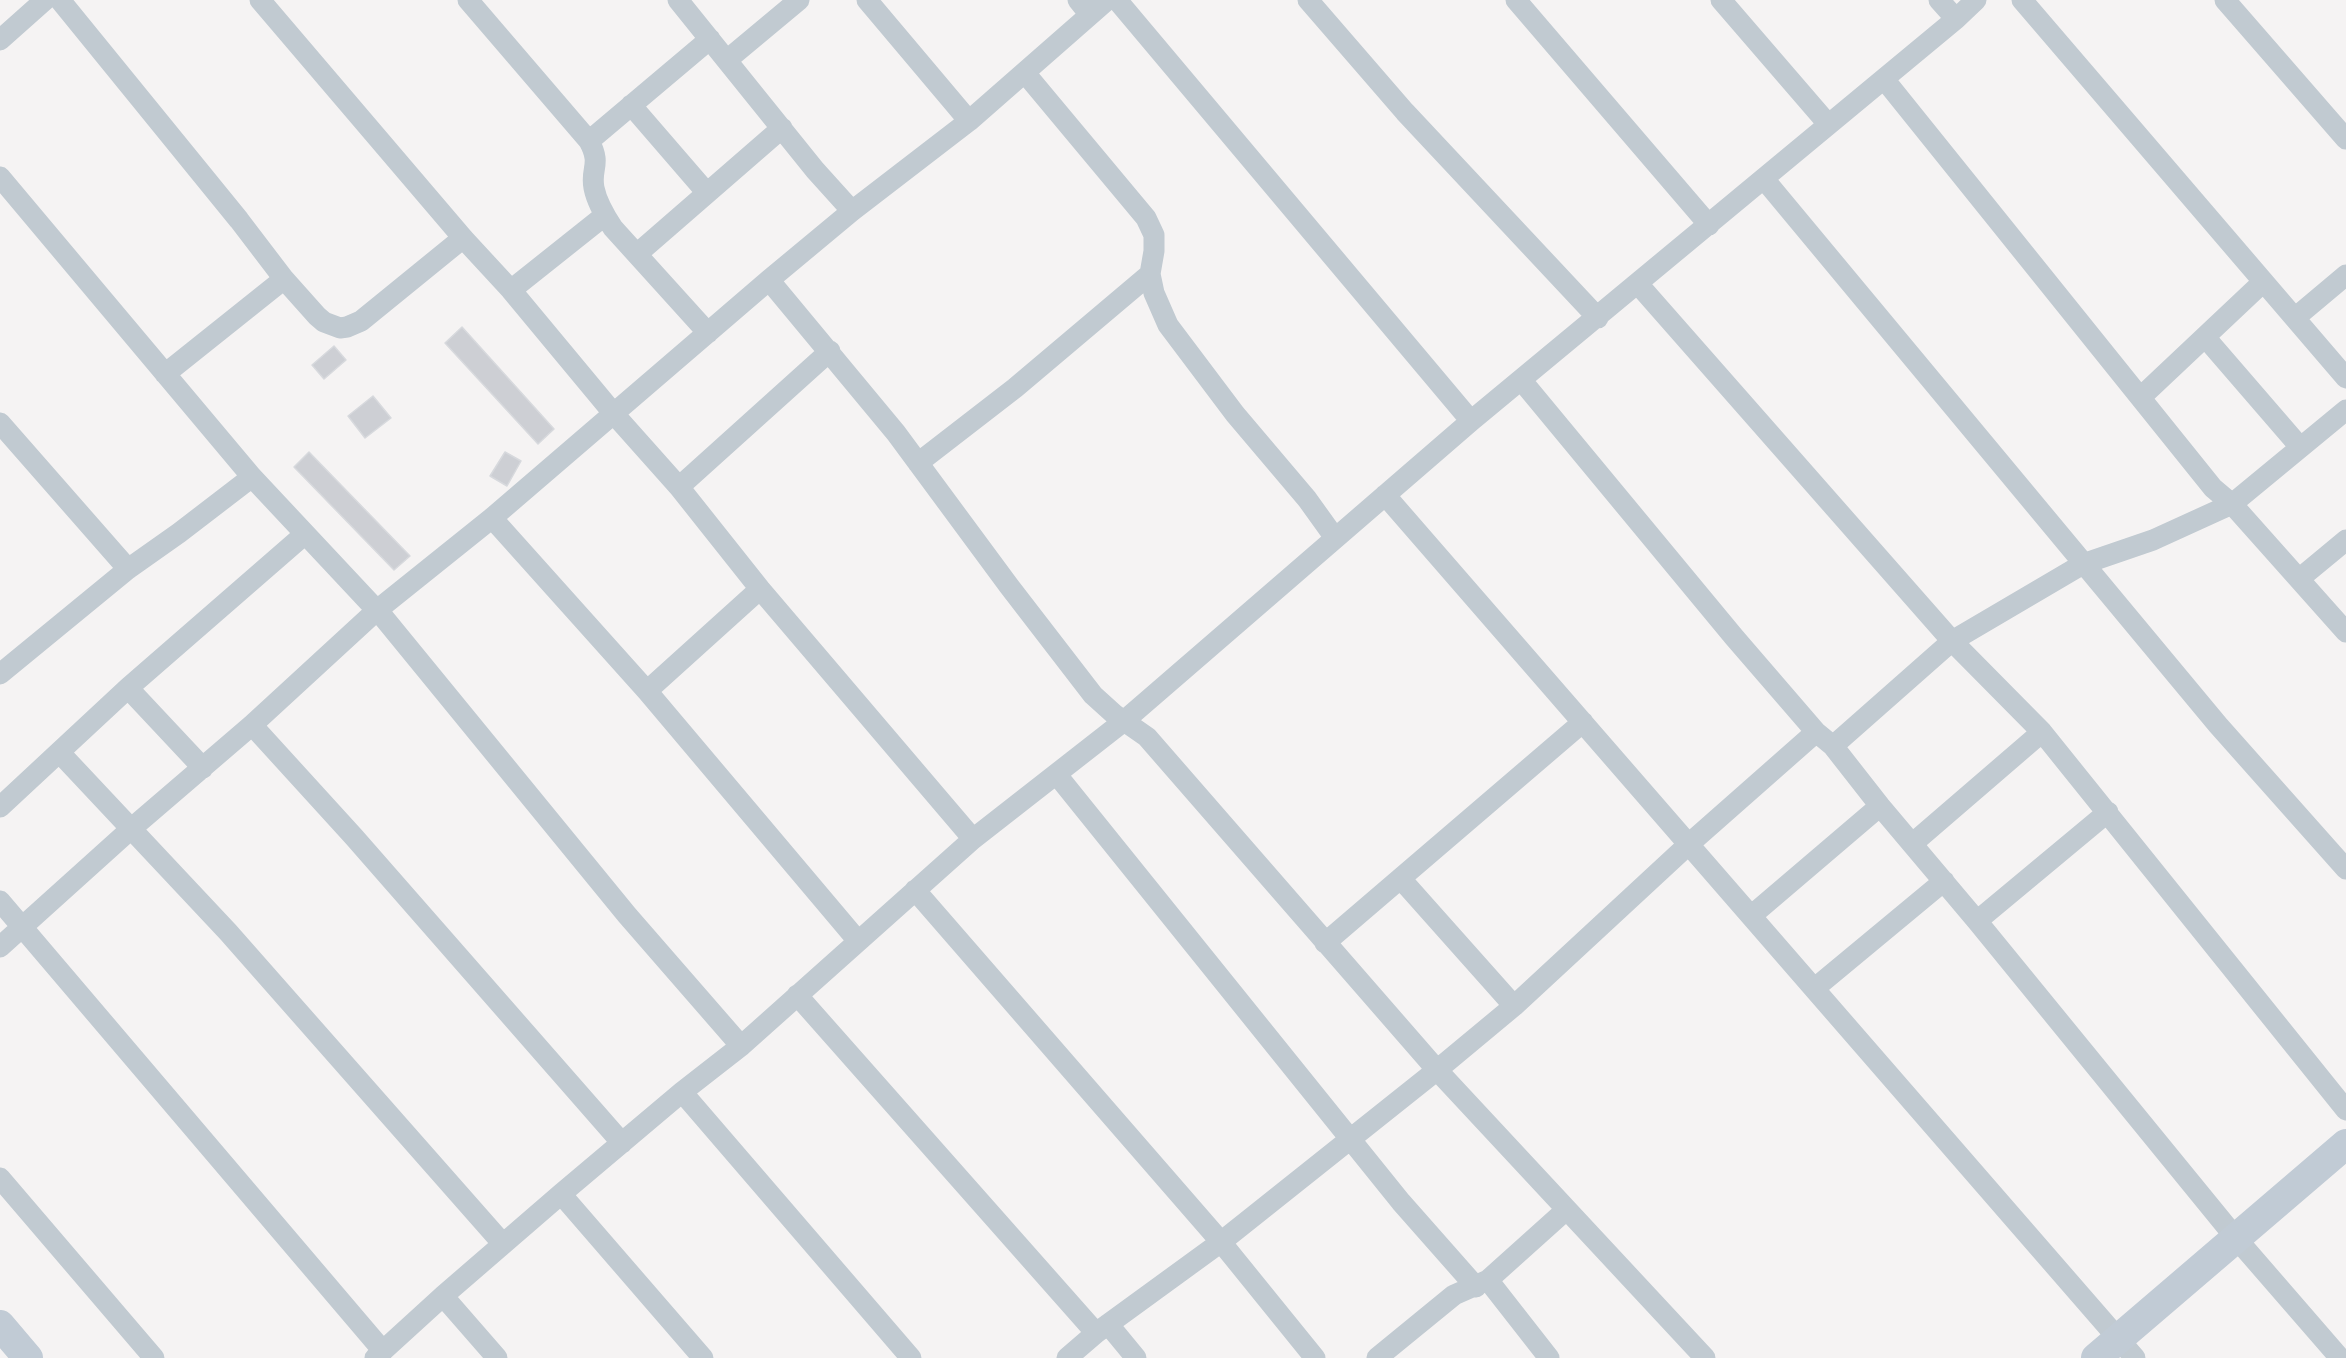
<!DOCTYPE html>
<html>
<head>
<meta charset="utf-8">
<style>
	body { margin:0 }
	canvas { display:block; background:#f5f3f3 }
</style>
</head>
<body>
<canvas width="2346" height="1358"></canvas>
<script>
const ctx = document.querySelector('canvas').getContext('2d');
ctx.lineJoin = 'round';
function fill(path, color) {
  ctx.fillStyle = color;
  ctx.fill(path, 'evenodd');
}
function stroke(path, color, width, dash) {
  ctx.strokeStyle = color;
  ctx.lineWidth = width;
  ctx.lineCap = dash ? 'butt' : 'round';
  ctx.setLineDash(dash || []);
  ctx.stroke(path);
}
const building = new Path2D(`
	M462,327L554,429L538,444L445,343Z
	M334,346L346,360L324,379L312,365Z
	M373,396L391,418L365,438L348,416Z
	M309,452L410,556L394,570L294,467Z
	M505,452L521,461L507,486L490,476Z`);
fill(building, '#cdcfd4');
stroke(building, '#d7d9dd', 1.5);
stroke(new Path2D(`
	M60,0L239,220L284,279L317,316L324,322L340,328L347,327L361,321L463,238
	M260,0L463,238L511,290L614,414L679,487L760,589L973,839
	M468,0L589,141C602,165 590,168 594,188C597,203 605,216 613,228L708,333
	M678,0L815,170L852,211
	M867,0L969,121
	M1078,0L1090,15
	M1117,0L1471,421
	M1308,0L1405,112L1598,318
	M1516,0L1709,225
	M1721,0L1828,124
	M1939,0L1956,19
	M2022,0L2346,378
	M2225,0L2346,139
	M0,40L45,0
	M727,60L799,0
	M1025,73L1146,218L1154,235V251L1150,274L1154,293L1168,325L1235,414L1307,499L1335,538
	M1884,79L2213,488L2232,504L2346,632
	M631,105L707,193
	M589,141L710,39
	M0,177L252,477L384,618L627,915L741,1046
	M1764,179L2218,725L2346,869
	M637,254L782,128
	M769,280L896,433L1009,586L1093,695L1114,714L1147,737L1437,1070L1705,1358
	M1638,284L1952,641L2042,732L2346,1110
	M511,290L604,216
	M2296,317L2346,275
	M2205,337L2300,447
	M165,374L284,279
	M1522,381L1734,637L1816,732L1833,746L1880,806L1977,921L2235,1237L2340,1358
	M2141,397L2263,282
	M0,423L128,569
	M918,463L1015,388L1150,274
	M679,487L830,351
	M1385,495L2135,1358
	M492,518L647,691L858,941
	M2299,579L2346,540
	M0,674L128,569L179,533L252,477
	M128,688L203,768
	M647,691L760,589
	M252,725L354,837L622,1143
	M1833,746L1952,641L2083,564L2153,540L2232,504L2346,410
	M60,753L228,932L503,1244
	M1057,775L1401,1202L1476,1287
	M0,807L128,688L305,534
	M1912,844L2042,732
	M1401,879L1514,1006
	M915,890L1221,1242L1315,1358
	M0,901L383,1351
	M1751,916L1880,806
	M1977,921L2108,812
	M1325,943L1583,722
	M0,947L132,828L252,725L376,611L492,518L769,280L852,211L969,121L1107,0
	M1815,988L1944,881
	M797,995L1096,1333
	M682,1092L911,1358
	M0,1178L154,1358
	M561,1194L703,1358
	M1488,1280L1549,1358
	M443,1296L497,1358
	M1108,1324L1136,1358
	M375,1358L443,1296L561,1194L682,1092L741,1046L973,839L1124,721L1471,421L1956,19L1976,0
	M1067,1358L1096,1333L1221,1242L1437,1070L1514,1006L1689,844L1816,732
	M1377,1358L1454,1295L1488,1280L1566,1210`), '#c1cad1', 21);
stroke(new Path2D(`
	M0,1325L28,1358
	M2096,1358L2346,1144`), '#c1cbd5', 30);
</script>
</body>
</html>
